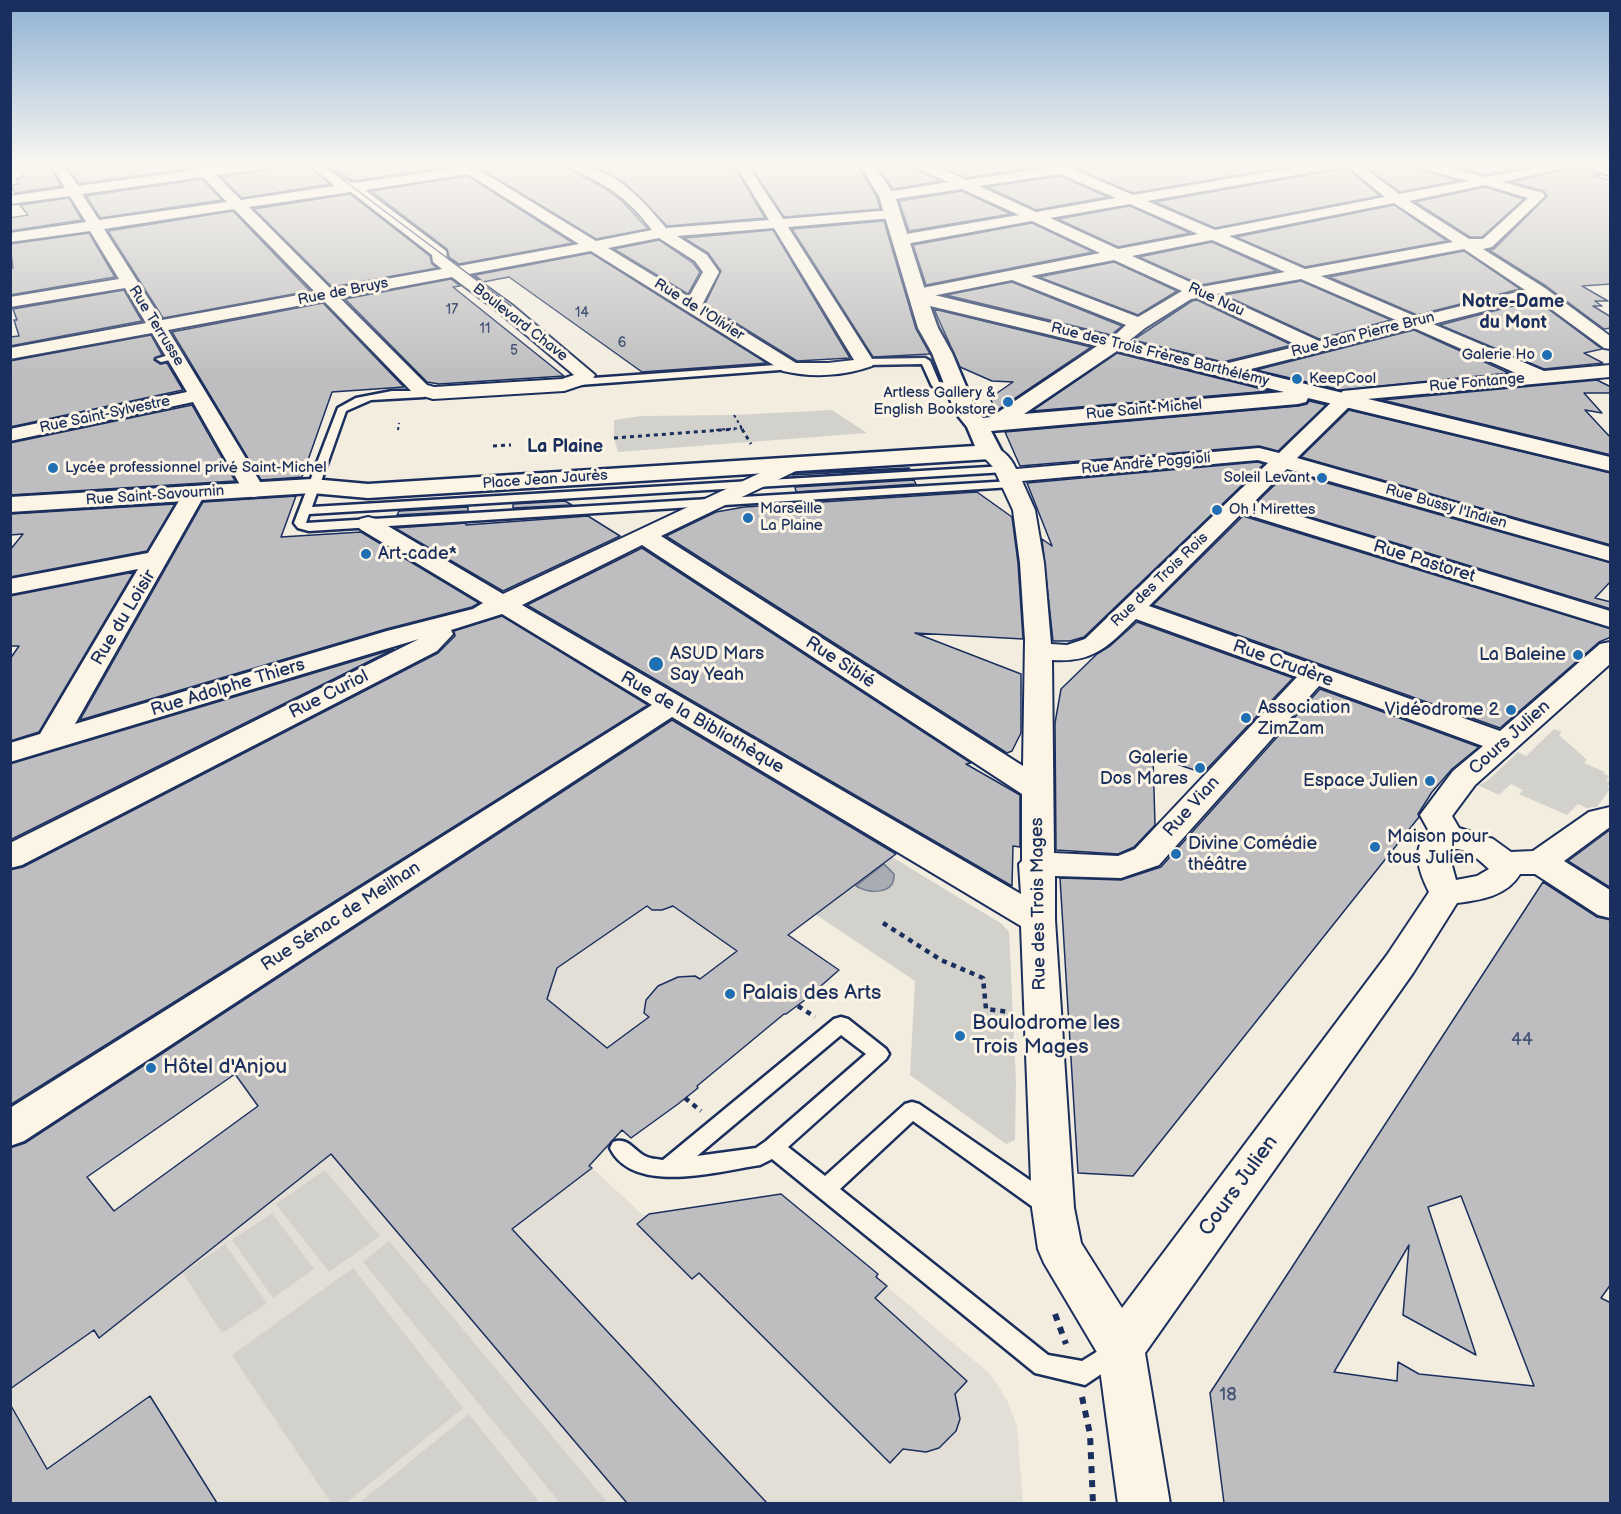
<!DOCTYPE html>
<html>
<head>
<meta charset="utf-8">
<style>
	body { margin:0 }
	#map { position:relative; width:1621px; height:1514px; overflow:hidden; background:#f3ede0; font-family:"Balsamiq Sans",sans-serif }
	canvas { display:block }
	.frame { position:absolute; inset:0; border:12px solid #1b2f5e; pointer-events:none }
</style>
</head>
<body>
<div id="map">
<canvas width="1621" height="1514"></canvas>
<div class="frame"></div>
</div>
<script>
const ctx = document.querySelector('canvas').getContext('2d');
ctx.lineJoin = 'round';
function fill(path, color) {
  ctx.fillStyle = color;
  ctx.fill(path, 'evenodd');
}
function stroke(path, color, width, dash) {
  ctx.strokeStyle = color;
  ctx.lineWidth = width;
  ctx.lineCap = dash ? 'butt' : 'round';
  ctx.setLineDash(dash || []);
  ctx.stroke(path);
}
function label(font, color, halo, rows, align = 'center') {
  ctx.font = font + ' "Balsamiq Sans",sans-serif';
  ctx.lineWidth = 6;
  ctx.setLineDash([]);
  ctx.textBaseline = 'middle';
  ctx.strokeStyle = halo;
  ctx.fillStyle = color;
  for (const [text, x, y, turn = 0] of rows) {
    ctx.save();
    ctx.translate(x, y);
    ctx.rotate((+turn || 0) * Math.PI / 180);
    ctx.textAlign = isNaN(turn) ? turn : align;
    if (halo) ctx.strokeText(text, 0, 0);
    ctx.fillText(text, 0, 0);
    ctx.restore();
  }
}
fill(new Path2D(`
	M786,793L892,857L789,934L839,970L808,995L805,1000L787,1015L784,1014L697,1085L698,1088L678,1104L670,1108L631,1138L456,986Z
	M281,1104L589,1165L643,1215L780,1194L878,1274L876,1277L991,1375L1007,1400L1017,1426L1023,1503L11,1504V1306Z`), '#e3dfd6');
fill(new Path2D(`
	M832,410L867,433L618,452L614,438V420L641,416L734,415Z
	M1554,729L1562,732L1559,735L1587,760L1584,763L1605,772L1604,774L1609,776L1606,780L1610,782L1608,787L1610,789L1597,807L1587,808L1578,804L1567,815L1519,794L1523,790L1511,784L1499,795L1478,785L1486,782L1518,752L1526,756Z
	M892,857L1002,924L1009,932L1016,1082L1015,1140L1006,1144L910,1075L915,981L815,914Z
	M325,1170L380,1236L329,1272L276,1204Z
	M272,1213L314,1269L273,1298L232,1240Z
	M389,1241L608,1503H560L363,1262Z
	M225,1244L267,1303L222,1333L183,1273Z
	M353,1268L463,1408L346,1503H331L232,1355Z
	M469,1414L540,1503H359Z`), '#d3d1cc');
const water = new Path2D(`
	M884,864L894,874C895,895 869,894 856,886Z`);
fill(water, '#a9acb3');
stroke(water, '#707a91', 1.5);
const building = new Path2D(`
	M15,164H49L61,186L15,193L11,185L19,184L16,178L24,177Z
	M65,164H190L192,168L79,184Z
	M275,164H307L330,184L242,198L221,177L267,170Z
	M321,164H453L454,166L354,181Z
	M473,164H566L568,169L604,188L623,202L648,229L596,239Z
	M584,164H613L614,166L646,164H733L765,218L667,226L625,183L598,168Z
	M749,164H857L877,197L880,209L784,217Z
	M875,164H912L914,169L941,181L893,189Z
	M934,164H1041L1042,166L966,178Z
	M1077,164H1304L1133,193L1077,169Z
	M1362,164H1415L1417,169L1458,181L1400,192Z
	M1443,164H1545L1485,175Z
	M1343,165L1380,196L1215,228L1155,202L1335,170Z
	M1577,167L1601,175L1594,176L1611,181V284L1582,286L1608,301H1595L1602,306H1593L1611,317V328L1604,329L1546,286L1489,250L1494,249L1547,196L1544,191L1511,182Z
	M468,176L573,243L459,264L449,257L447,249L371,191Z
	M1060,176L1108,197L1036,210L987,187Z
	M202,179L222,200L100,218L86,196Z
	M1485,187L1524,199L1482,237H1470L1415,202Z
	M962,191L1011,214L909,231L899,201Z
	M350,194L430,256L432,264L437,268L332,287L254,209Z
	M69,198L82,220L10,231V218L28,215L20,205Z
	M1394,205L1447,241L1305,267L1236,237Z
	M1130,206L1190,233L1118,247L1058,219Z
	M233,211L310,291L163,318L108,231Z
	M884,221L916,329L930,354L873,357L792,229Z
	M1032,223L1093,252L926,285L913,245Z
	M773,230L850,358L797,361L705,304L721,271L708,253L684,238Z
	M89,233L115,277L10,295V268H13L10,244Z
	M659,240L693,263L700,272L688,294L614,249Z
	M1212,242L1277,271L1201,285L1139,257Z
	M1464,251L1520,289L1417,315L1329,277Z
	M591,253L767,363L642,372L509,277L483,282L475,275Z
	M1114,262L1177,291L1138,315L1039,277Z
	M451,279L460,286L453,287L564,376L439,384L427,382L345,299Z
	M1301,281L1391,320L1319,339L1224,295Z
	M1012,282L1122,326L1111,335L946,295Z
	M124,290L142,321L10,346V337L19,336L14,320H17L13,309Z
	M1197,300L1292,345L1223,362L1133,340L1192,301Z
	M1536,300L1602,349L1584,353L1603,363L1544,369L1440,325Z
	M323,303L404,387L332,392L302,477L261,480L172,332Z
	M934,309L1091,347L996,411L990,398L1013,382L992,381L960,367Z
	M1414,330L1509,373L1341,390L1256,370Z
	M151,335L162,355L154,360L160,364L167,363L183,390L10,427V361Z
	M1117,353L1270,391L1032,411Z
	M1597,380L1611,387V393H1584L1602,413L1585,410L1611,438V455L1382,400Z
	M1309,401L1326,405L1278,451L1259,446L1020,466L1005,432L1298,406L1307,404Z
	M192,405L235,481L10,495V443Z
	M1349,410L1611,473V545L1301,457Z
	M1258,462L1264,464L1084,637L1070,641H1053L1042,539L1052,546L1027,483Z
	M909,468L910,469L792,475L796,473Z
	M1288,472L1611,563V581L1595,598L1611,602V609L1258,501Z
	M914,480L916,484L796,492L795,487Z
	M977,492L1012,517L1018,563L1023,639L915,633L1021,674V733L1012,751L1007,753L666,536L716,512L744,507Z
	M296,496L281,537L361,532L479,603L472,607L386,629L80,720L203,502Z
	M565,501L572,505L513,508V504Z
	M175,504L147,551L10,577V550L23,534L10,535V514Z
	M468,507V511L397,515L399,511Z
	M588,516L620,536L503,591L395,528L466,523V525Z
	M1243,516L1611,629V637L1599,642L1500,728L1153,605Z
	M642,548L971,763L966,764L1020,795V847L1013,846L1012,886L527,605Z
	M134,572L39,732L10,741V659L19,646H10V596Z
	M502,616L648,705L10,1105V870L23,867L438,653L455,636L454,631Z
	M1137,622L1293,678L1203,773L1153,756L1155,825L1134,847L1118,854L1056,850L1055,723L1061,689L1097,654L1110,646Z
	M394,649L10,840V764Z
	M1320,689L1479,747L1452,769L1432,792L1418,814L1419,817L1133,1176L1078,1173L1060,878L1121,880L1161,867Z
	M672,720L896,854L788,935L839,970L805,1000L786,1014H784L697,1086L698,1088L678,1104L631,1138L622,1130L589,1166L592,1168L512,1229L767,1503H627L331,1154L99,1338L94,1330L10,1389V1148L25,1143ZM647,906L652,910H662L673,906L737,951L700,979L695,976L678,977L658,986L646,1000L644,1013L649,1017L607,1048L547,999L557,968ZM235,1074L258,1106L114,1211L87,1177Z
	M1611,829V888L1568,861Z
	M1543,882L1597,917L1611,920V1284L1601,1298L1611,1303V1503H1224L1210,1393ZM1461,1196L1534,1386L1419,1374L1398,1362L1397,1381L1334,1372L1409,1245L1403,1315L1476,1355L1428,1207Z
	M781,1194L878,1274L876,1277L887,1286L875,1298L967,1381L955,1394L960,1419L956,1431L939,1448L926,1452L903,1449L890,1463L699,1273L692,1279L637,1224L649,1214Z
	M150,1396L217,1503H10V1404L47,1469Z`);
fill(building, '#bebec0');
stroke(building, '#1b2f5e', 1.5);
const lane = new Path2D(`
	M175,353L180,356L178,358L161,362L156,359Z
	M925,358L930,361L939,382L959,384V388L941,390L932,386L922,364L865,365L860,362L865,359Z
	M790,364L795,367L793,369L579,385L574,382L579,379Z
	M392,391H424L429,394L424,397L371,400L346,411L312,507L1005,466L1010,469L1005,472L309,514L306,523L1012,481L1018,484L1012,487L309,531L298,528L294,523L338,408L356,398Z
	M841,1017L848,1019L886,1049L889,1054L886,1059L788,1147L825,1176L905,1104L912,1102L919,1104L1056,1198L1059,1205L1056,1212L1048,1214L1040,1212L913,1121L840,1189L1048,1355L1082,1361L1114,1341L1122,1344L1126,1352L1122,1360L1085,1385L1035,1373L772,1159L760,1165C719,1171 633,1196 610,1148L613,1142C627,1137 632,1148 643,1155C649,1159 657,1159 663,1160L834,1019ZM841,1035L866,1054L766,1141L756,1148L697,1156Z`);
const street = new Path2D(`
	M51,164H63L78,186L196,170L192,164H205L209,168L242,164H273L267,168L216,175L241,200L335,186L309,164C333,164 334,179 354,183L458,168L455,164H469L596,241L652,230C626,196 607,185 569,167L568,164C610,164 641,198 666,228L769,220L735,164H747L783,219L892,210L899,214L892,218L788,227L874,362L872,366C844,376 812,378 783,371L591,251L469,274L512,305L595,375L591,382L564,391L433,399L413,393L324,301L168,330L265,490L262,495L254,497L246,495L243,490L193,402L10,441V429L187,392L152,333L10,359V348L146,323L125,288L10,307V297L119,279L90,231L10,242V233L86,222L70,196L10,204V196L65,188ZM468,174L579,244L459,266L447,258L446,251L365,190ZM203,177L227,202L99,220L82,194ZM351,192L432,255L433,262L442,269L331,289L249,207ZM234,209L315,292L162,320L104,229ZM774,228L854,360L828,363H796L702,305L719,272L707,255L677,236ZM659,238L695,261L703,272L689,297L608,248ZM452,277L500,313L574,375L562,379L434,387L427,385L340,298Z
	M914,164H930L966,180L1046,168L1043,164L1075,165V170L1133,195L1315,164H1342L1335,168L1147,201L1215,230L1385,197L1345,164H1359L1399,194L1468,181L1418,167L1417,164H1436L1485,177L1555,164H1597L1610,167V175L1577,165L1502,182L1543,193L1545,196L1492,247L1483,249L1545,288L1610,336V349L1604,348L1536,298L1433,324L1544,371L1610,365V377L1356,400L1297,458L1610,547V561L1287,469L1254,502L1610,611V627L1242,513L1149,606L1500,731L1600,644L1610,642V664L1475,785L1452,816L1459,828L1493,839L1511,852L1533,851L1589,812L1610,807V827L1564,861L1610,890V918L1598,915L1535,874H1520C1507,896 1481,900 1457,903L1413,973L1145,1353L1170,1504H1118L1098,1354L1044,1263L1038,1249L1032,1208L1021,926L672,717L24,1141L10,1146V1108L652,705L502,614L451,630L453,634L437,651L22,865L10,868V843L419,639L10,762V743L40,734L138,569L10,594V579L148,553L186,489L194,487L202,489L205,494L75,724L387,631L473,609L483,603L360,529L356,524L360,519L368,517L376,519L503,594L792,458L800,459L803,464L800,469L661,536L1023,766L1025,640L1020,563L1013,510L993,467L979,452L982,447C998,444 1010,455 1016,469L1259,448L1279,453L1343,391L1518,374L1414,328L1223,376L1216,374L1214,370L1216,366L1299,346L1197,298L1191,299L1145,328L1120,348H1108L1105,344L1126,325L1012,280L917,299L911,298L909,294L911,290L917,289L1100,253L1032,221L900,245L895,243L892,240L895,237L900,235L1019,215L962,189L887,200L882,199L880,196L882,193L887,192L949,182L915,167ZM1060,174L1116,198L1036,212L979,186ZM1485,185L1528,198L1483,239H1469L1409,201ZM1394,203L1453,242L1305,269L1229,236ZM1130,204L1198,234L1118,249L1050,218ZM1212,240L1285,272L1201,287L1132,256ZM1464,249L1525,290L1417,317L1321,276ZM1114,260L1182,291L1138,317L1031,276ZM1301,279L1398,321L1319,341L1217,294ZM1258,460L1268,463L1085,639L1067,645L1051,644L1044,563L1035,510L1022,481ZM642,545L1022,794V861L1019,864L1021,894L522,605ZM1136,619L1297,677L1135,849L1118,856L1054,853L1052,660C1094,663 1108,646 1136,619ZM1319,686L1483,746L1453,771L1420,815L1430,833C1409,847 1420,874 1429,892L1387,955L1122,1308L1081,1243L1074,1208L1055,920V876L1121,878L1159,865ZM1451,849C1466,847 1479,860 1489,869L1477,876L1456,880L1451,862Z`);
const secondary = new Path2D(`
	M859,164H873L895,196L926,293L1610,457V471L1308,398L1306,402L1298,404L991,431L1002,452L998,457L990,459L368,498L312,493L10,512V497L312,479L368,484L975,446L967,427L955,412L932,353L918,328L879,196ZM930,306L1097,346L991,417L983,418L976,410L952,353L938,328ZM1117,351L1284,392L1024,414Z`);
stroke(lane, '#1b2f5e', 5);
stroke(street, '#1b2f5e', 4);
stroke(secondary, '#1b2f5e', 5);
stroke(new Path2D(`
	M734,415L743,430
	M398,430L399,423
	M716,430L742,428`), '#1b2f5e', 2, [3, 3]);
stroke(new Path2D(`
	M742,429L751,444
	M614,438L735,429
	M493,446L511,445`), '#1b2f5e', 3, [4, 4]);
stroke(new Path2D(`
	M883,923L941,960L983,978L986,1009L1010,1012
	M798,1006L815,1017
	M685,1098L701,1111`), '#1b2f5e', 4.5, [5, 5]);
stroke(new Path2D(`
	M1055,1314L1066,1344
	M1082,1397L1090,1434L1093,1504`), '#1b2f5e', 6, [7, 7]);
fill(lane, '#fcf5e5');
fill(street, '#fcf5e5');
fill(secondary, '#fcf5e5');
stroke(new Path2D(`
	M322,164L511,306`), '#1b2f5e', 1.5);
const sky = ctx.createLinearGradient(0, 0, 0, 375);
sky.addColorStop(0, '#8fb1d3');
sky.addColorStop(0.44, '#faf7f1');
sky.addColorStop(1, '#faf7f100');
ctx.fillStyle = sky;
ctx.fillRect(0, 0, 1621, 375);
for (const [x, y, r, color] of [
	[1547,355,6,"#1f6fb2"],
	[1297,379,6,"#1f6fb2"],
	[1008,402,6,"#1f6fb2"],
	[53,468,6,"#1f6fb2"],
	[1322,478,6,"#1f6fb2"],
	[1217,510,6,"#1f6fb2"],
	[748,518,6,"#1f6fb2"],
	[366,554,6,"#1f6fb2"],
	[1578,655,6,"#1f6fb2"],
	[656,664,8,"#1f6fb2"],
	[1511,710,6,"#1f6fb2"],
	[1246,718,6,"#1f6fb2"],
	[1200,768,6,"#1f6fb2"],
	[1430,781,6,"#1f6fb2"],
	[1375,847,6,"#1f6fb2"],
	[1176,854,6,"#1f6fb2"],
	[730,994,6,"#1f6fb2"],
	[960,1036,6,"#1f6fb2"],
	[151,1068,6,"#1f6fb2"]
]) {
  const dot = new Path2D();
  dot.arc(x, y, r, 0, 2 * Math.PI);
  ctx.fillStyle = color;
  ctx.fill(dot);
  stroke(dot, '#fcf5e5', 2);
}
label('14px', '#445376', null, [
	["17",452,310],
	["14",582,313],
	["11",485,329],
	["6",622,343],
	["5",514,351]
]);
label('15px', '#1b2f5e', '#fcf5e5', [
	["Rue de Bruys",343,292,-11],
	["Rue Nau",1216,300,25],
	["Rue de l'Olivier",699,310,32],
	["Boulevard Chave",520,323,38],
	["Rue Terrusse",156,326,58],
	["Rue Jean Pierre Brun",1363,335,-14],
	["Rue des Trois Frères Barthélémy",1160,355,14],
	["Rue Fontange",1477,383,-5],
	["Rue Saint-Michel",1144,410,-5],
	["Rue Saint-Sylvestre",105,415,-12],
	["Rue André Poggioli",1146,464,-5],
	["Place Jean Jaurès",545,480,-4],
	["Rue Saint-Savournin",155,496,-4],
	["Rue Bussy l'Indien",1446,507,16],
	["Rue des Trois Rois",1160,580,-44]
]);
label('15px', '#1b2f5e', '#fcf5e5', [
	["Galerie Ho",1535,355,"right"],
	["KeepCool",1309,379],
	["Artless Gallery &",996,393,"right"],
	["English Bookstore",996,410,"right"],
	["Lycée professionnel privé Saint-Michel",65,468],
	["Soleil Levant",1310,478,"right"],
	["Marseille",760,509],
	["La Plaine",760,526],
	["Oh ! Mirettes",1229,510]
], 'left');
label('bold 18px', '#1b2f5e', '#fcf5e5', [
	["Notre-Dame",1513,302],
	["du Mont",1513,323],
	["La Plaine",565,447]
]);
label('18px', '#1b2f5e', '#fcf5e5', [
	["Art-cade*",378,554],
	["ASUD Mars",670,654],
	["Say Yeah",670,675],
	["La Baleine",1566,655,"right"],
	["Association",1258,708],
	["ZimZam",1258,729],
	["Vidéodrome 2",1499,710,"right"],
	["Galerie",1188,758,"right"],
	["Dos Mares",1188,779,"right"],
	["Espace Julien",1418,781,"right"],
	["Maison pour",1387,837],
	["tous Julien",1387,858],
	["Divine Comédie",1188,844],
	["théâtre",1188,865]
], 'left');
label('18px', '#1b2f5e', '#fcf5e5', [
	["Rue Pastoret",1424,562,17],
	["Rue du Loisir",124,618,-59],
	["Rue Sibié",840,663,33],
	["Rue Crudère",1283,664,20],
	["Rue Adolphe Thiers",228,688,-17],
	["Rue Curiol",329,695,-27],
	["Rue de la Bibliothèque",702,723,30],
	["Cours Julien",1510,738,-42],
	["Rue Vian",1192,807,-48],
	["Rue des Trois Mages",1039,904,-91],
	["Rue Sénac de Meilhan",341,917,-33]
]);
label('18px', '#445376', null, [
	["44",1522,1040],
	["18",1228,1395]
]);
label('21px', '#1b2f5e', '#fcf5e5', [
	["Palais des Arts",742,994],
	["Boulodrome les",972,1024],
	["Trois Mages",972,1048],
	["Hôtel d'Anjou",163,1068]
], 'left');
label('21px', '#1b2f5e', '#fcf5e5', [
	["Cours Julien",1239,1186,-54]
]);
</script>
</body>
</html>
